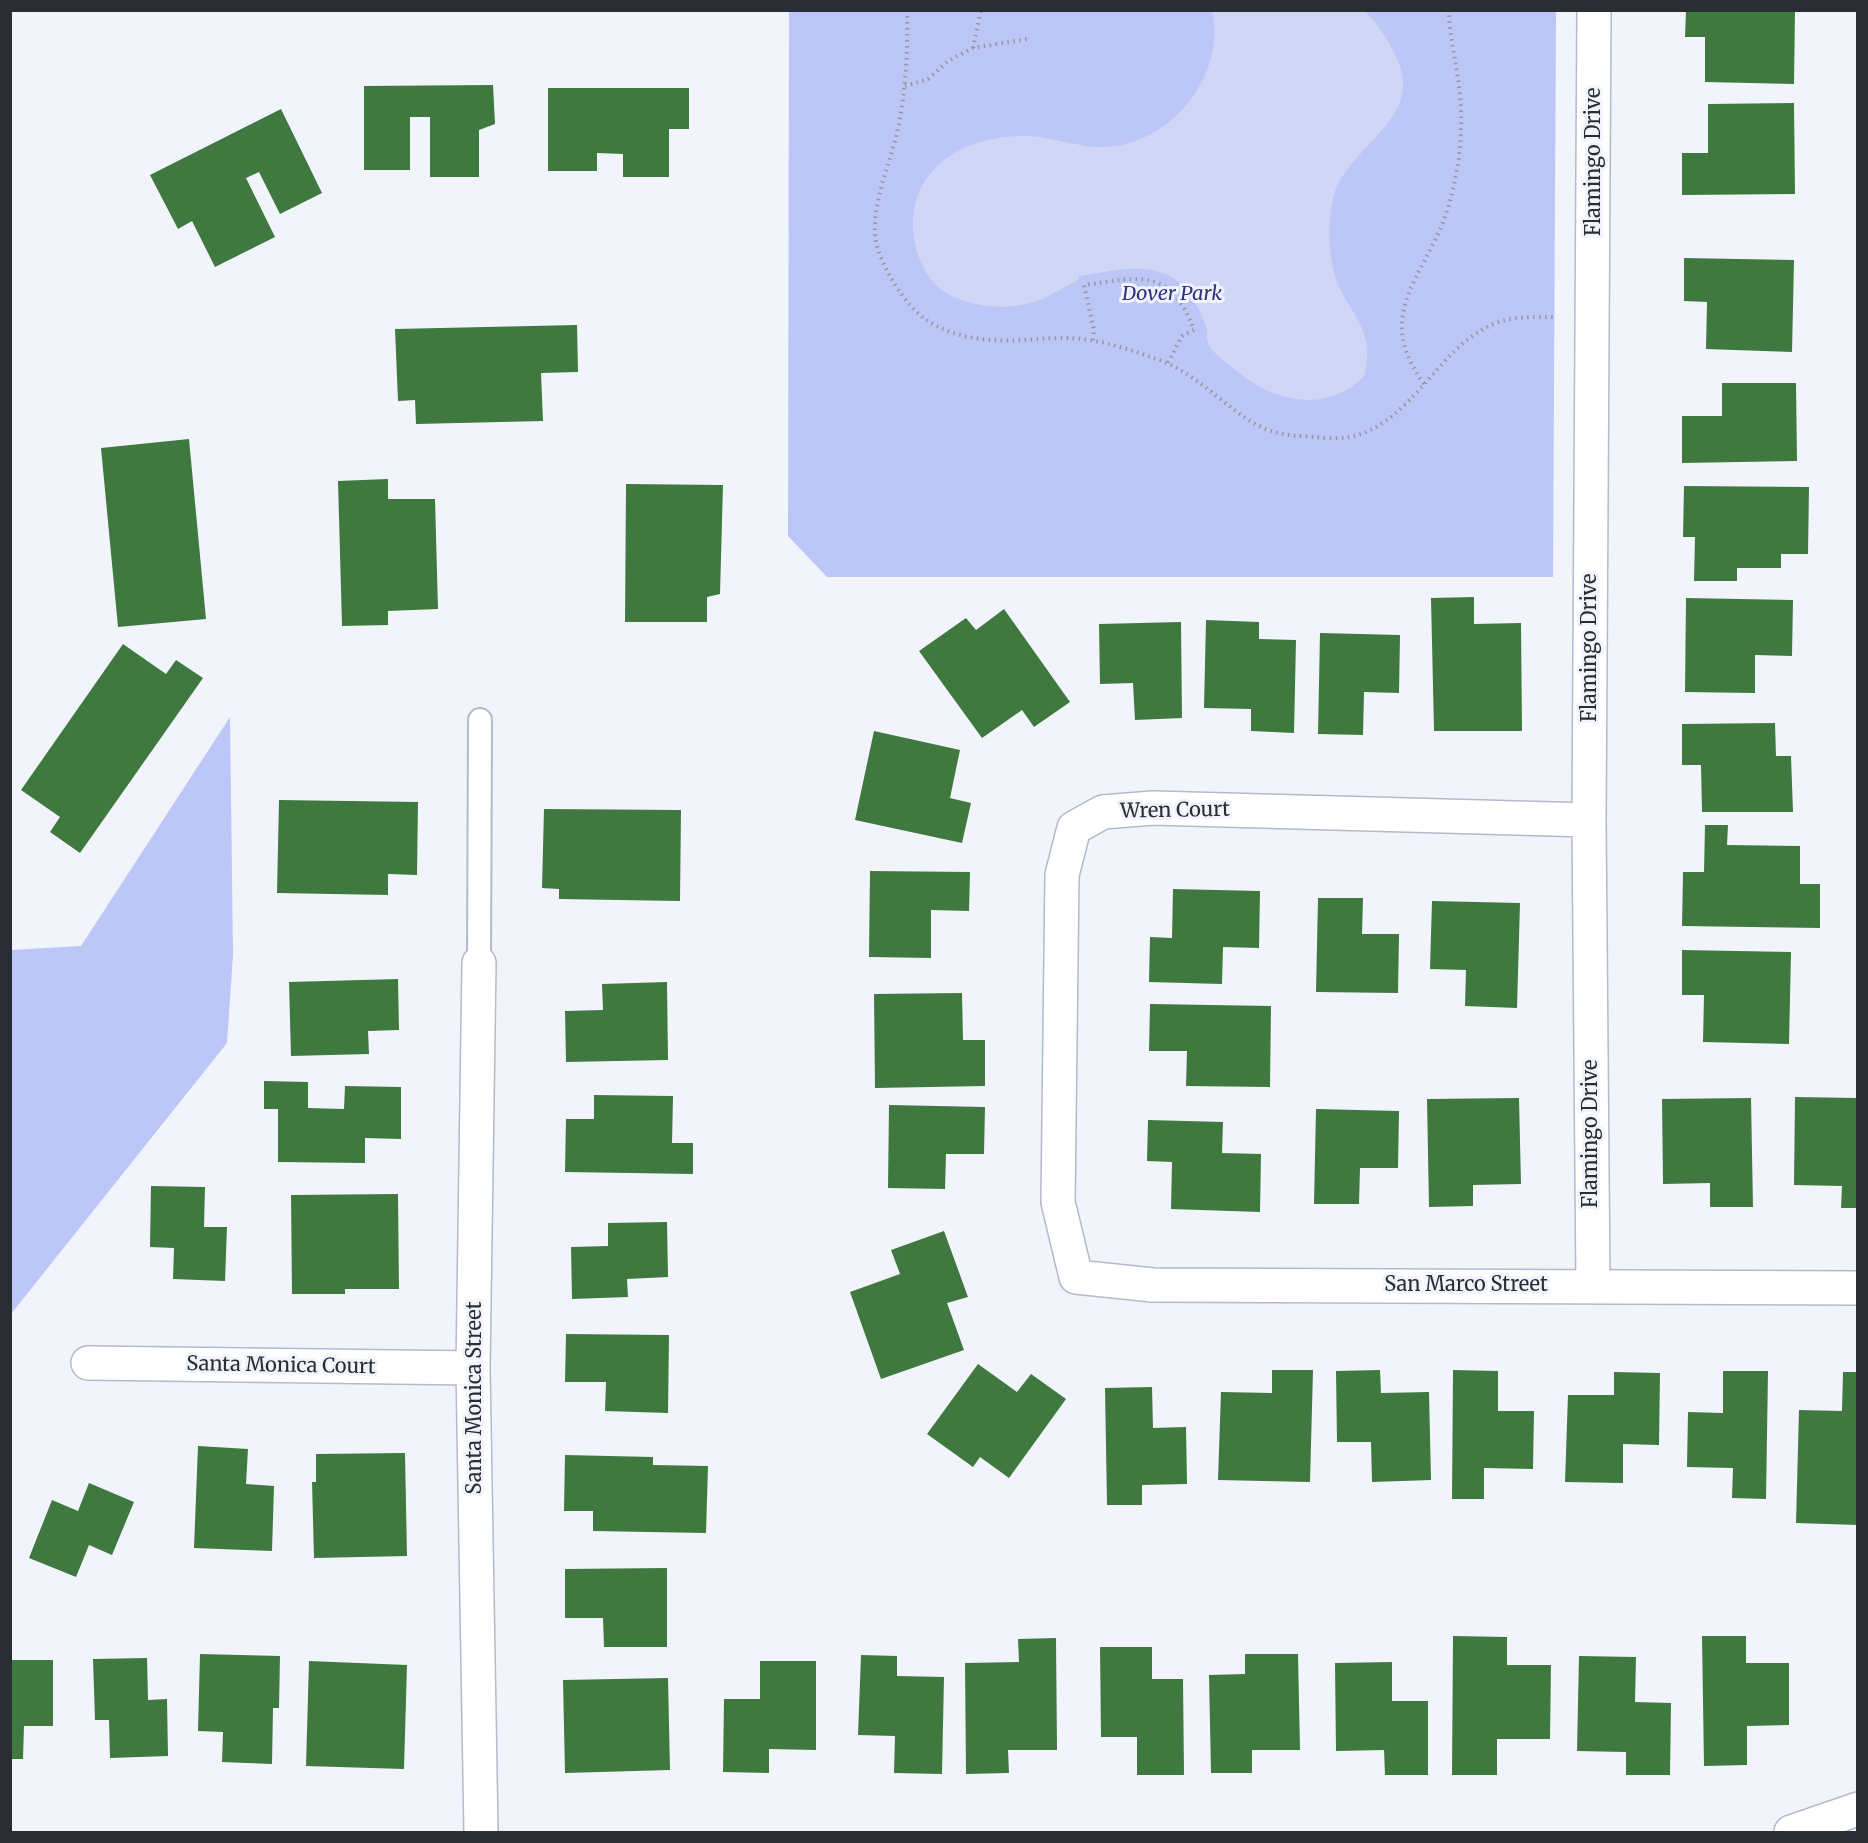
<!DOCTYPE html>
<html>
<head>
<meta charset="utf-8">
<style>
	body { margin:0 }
	#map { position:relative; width:1868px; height:1843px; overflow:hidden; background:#f2f4fc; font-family:Merriweather,serif }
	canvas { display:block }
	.frame { position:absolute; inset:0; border:12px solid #2b2d34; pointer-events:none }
</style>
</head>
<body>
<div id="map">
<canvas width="1868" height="1843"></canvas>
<div class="frame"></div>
</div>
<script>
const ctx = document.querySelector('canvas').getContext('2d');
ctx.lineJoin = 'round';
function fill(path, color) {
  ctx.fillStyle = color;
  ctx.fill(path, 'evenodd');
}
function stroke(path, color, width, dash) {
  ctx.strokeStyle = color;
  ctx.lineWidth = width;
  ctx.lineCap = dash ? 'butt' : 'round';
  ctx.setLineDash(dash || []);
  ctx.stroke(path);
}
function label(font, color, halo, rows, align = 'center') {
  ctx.font = font + ' Merriweather,serif';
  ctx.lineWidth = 6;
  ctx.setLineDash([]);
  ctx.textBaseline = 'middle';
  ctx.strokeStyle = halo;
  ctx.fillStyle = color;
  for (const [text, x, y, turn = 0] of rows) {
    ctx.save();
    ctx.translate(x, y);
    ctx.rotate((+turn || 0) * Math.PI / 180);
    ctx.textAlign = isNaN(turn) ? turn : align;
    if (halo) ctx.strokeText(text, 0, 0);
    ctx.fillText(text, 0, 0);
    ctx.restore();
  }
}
fill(new Path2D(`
	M789,11H1556L1553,577H827L788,536Z
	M230,717L233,955L227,1043L11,1314V950L81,946Z`), '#bcc6f7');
fill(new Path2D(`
	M1212,11H1365C1380,27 1391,43 1399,64C1421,120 1348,147 1334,195C1327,219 1328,259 1337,282C1353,319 1374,328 1365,375C1326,416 1272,401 1234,369C1226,362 1215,355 1210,347C1206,341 1207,336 1207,332C1205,315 1187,287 1173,278C1145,261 1110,272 1079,276L1078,280C1064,287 1049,297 1034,302C1005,312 956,306 935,284C918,266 910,235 914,211C923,156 978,135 1028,136C1054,137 1079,148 1105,147C1171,145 1227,74 1212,11Z`), '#d0d7f6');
fill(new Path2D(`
	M1686,10H1795L1794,84L1705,82V37H1685Z
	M493,85L495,124L479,130V177H430V117H410V170H364V86Z
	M548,88H689V129H669V177H623V154L597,153V171H548Z
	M1794,103L1795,194L1682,195V153H1708V104Z
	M281,109L322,193L280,214L259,172L246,178L275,237L215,267L192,221L178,229L150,175Z
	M1684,258L1794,260L1792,352L1706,349L1707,302L1684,301Z
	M577,325L578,372L541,373L543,421L416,424L415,400L398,401L395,329Z
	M1722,383H1796L1797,461L1682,463V416H1722Z
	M189,439L206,619L118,627L101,448Z
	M388,479V499H435L438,609L388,611V625L342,626L338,481Z
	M626,484L723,485L720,594L707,597V622H625Z
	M1684,486L1809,487L1808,554H1781V568H1737V581H1694L1695,537H1683Z
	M1474,597V624L1521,623L1522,731H1434L1431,598Z
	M1686,598L1793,600L1792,656L1755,655V693L1685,692Z
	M1004,609L1070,702L1034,727L1022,710L982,738L919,651L966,618L976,630Z
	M1206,620L1259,622V639L1296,640L1294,733L1251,731V709L1204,708Z
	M1181,622L1182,718L1135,720L1133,683L1100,684L1099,624Z
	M1320,633L1400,635L1399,693L1364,692L1363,735L1318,734Z
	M123,644L166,674L176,660L203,678L80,853L50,832L60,817L21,790Z
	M1775,723L1776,756H1791L1793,812H1702L1701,765H1682V724Z
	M874,731L960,750L950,798L971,803L962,843L855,820Z
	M279,800L418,802L417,875L388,874V895L277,893Z
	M544,809L681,810L680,901L559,899V889L542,888Z
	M1705,825H1728L1727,845L1800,846V884H1820V928L1682,926L1683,872H1704Z
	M870,871L970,872L969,911L931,910V958L869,957Z
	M1173,889L1260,891L1259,948L1223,947L1222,984L1149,982L1150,937L1172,938Z
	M1318,898H1363L1362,934H1399L1398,993L1316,992Z
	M1432,901L1520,903L1517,1008L1465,1006L1466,970L1430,969Z
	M1682,950L1791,952L1789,1044L1703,1042L1704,995H1682Z
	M398,979L399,1030L368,1031L369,1054L291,1056L289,982Z
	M667,982L668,1060L566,1062L565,1011L603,1010L602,984Z
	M962,993L963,1040H985V1086L875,1088L874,994Z
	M1150,1004L1271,1006L1270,1087L1186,1086L1187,1051H1149Z
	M264,1081L308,1082V1108L344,1109L345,1086L401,1087V1139L365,1138V1163L278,1162V1109H264Z
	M594,1095L673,1096L672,1143H693V1174L565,1172L566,1119H594Z
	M1795,1097L1858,1098V1208H1841L1842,1186L1794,1185Z
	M1519,1098L1521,1184L1473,1185V1206L1429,1207L1427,1099Z
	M1751,1098L1753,1207H1710V1183L1663,1184L1662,1099Z
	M889,1105L985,1107L984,1154H946L945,1189L888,1188Z
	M1316,1109L1399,1111L1398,1168H1360L1359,1204H1314Z
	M1148,1120L1223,1122L1222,1153L1261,1154L1260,1212L1171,1209L1172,1162L1147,1161Z
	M151,1186L205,1187L204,1227H227L225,1281L173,1279L174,1248L150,1247Z
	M398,1194L399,1289H345V1294H292L291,1195Z
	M667,1222L668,1277L627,1279L628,1297L572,1299L571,1247L608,1246V1223Z
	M944,1231L968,1297L947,1303L964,1350L881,1379L850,1292L900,1274L891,1250Z
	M566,1334L669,1335L668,1413L605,1411L606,1382H565Z
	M978,1364L1017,1392L1031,1374L1066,1399L1009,1478L980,1457L973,1467L927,1434Z
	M1272,1370H1313L1310,1482L1218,1480L1221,1392L1272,1393Z
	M1380,1370L1381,1393L1429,1392L1431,1480L1372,1482L1371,1442H1337L1336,1371Z
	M1453,1370L1498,1371V1411H1534L1533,1469L1484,1468V1499H1452Z
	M1723,1371H1768L1766,1499L1732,1498L1733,1468L1687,1467L1688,1412L1723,1413Z
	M1614,1372L1660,1373L1659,1445L1623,1444V1483L1565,1482L1568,1395H1614Z
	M1843,1372H1858V1525L1796,1523L1799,1410L1842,1411Z
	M1152,1387L1153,1428L1186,1427L1187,1484L1142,1485V1505H1107L1105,1388Z
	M198,1446L248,1449L246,1484L274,1486L272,1551L194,1548Z
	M405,1453L407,1556L314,1558L312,1482H316V1454Z
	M565,1455L653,1457V1465L708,1466L706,1533L593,1531V1511H564Z
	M89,1483L134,1502L112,1555L89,1545L76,1577L29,1558L52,1500L78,1511Z
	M667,1568V1647H604L603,1618H565V1569Z
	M1453,1636L1507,1637V1665H1551L1550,1739H1497V1775H1452Z
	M1702,1636H1746V1663H1789V1725L1747,1726V1765L1704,1766Z
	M1056,1638L1057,1750H1008L1009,1773L966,1774L965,1663L1019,1662L1018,1639Z
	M1100,1647H1152V1679H1183L1184,1775H1137V1737H1101Z
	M200,1654L280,1656L279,1708H273L272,1764L222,1762L223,1732L198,1731Z
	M1245,1654H1298L1300,1750H1252V1773H1211L1209,1675L1245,1674Z
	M861,1655L897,1656V1676L944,1677L942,1774L894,1773L895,1736L858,1735Z
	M1579,1656L1636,1657L1635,1702L1671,1703L1670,1775H1626V1752L1577,1751Z
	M147,1658L148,1700L167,1699L168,1756L110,1758L109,1720H95L93,1659Z
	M10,1660H53V1726H24L23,1759H10Z
	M309,1661L407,1665L404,1769L306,1766Z
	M760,1661H816V1750L769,1749V1773L723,1772L724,1699H760Z
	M1392,1662V1701H1428V1775H1385L1384,1750L1336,1751L1335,1663Z
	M668,1678L670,1770L565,1773L563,1680Z`), '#3f793f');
const lane = new Path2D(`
	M479,963L480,720`);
const street = new Path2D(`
	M1589,820L1153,808L1103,812L1074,828L1062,875L1058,1202L1076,1277L1153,1285L1858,1288
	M479,963L473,1368L481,1832
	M1593,1285L1589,820L1594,10
	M88,1363L473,1368
	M1791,1832L1858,1809`);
stroke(lane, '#b5b9cc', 26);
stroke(street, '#b5b9cc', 36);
stroke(new Path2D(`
	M907,10C908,48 906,87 899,124C892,160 873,197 875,235C877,261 906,308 928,321C944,331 963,337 982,339C1008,343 1037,338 1064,338C1097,338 1129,349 1159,360C1199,374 1226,410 1263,428C1279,435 1296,436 1314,437C1325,438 1339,439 1350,437C1415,423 1438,343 1499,322C1517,316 1536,317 1555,317
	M973,48L981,10
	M905,86L928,79L948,61L973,48L1027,39
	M1093,340L1094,330L1084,285C1142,277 1170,267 1194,330L1182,336L1168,363
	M1424,384C1382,326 1408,294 1435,240C1448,215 1455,185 1459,157C1462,131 1462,105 1458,79C1455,56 1449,34 1449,10`), '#96989f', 4, [1.5, 4.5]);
stroke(lane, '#fff', 22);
stroke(street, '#fff', 33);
label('20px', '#2b2d34', '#f2f4fc', [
	["Flamingo Drive",1594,162,-90],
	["Flamingo Drive",1590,648,-90],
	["Wren Court",1175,811,-1],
	["Flamingo Drive",1591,1134,-90],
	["San Marco Street",1466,1285],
	["Santa Monica Court",281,1366,1],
	["Santa Monica Street",475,1398,-90]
]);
label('italic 20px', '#2d3184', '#f2f4fc', [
	["Dover Park",1172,294]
]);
</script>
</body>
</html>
